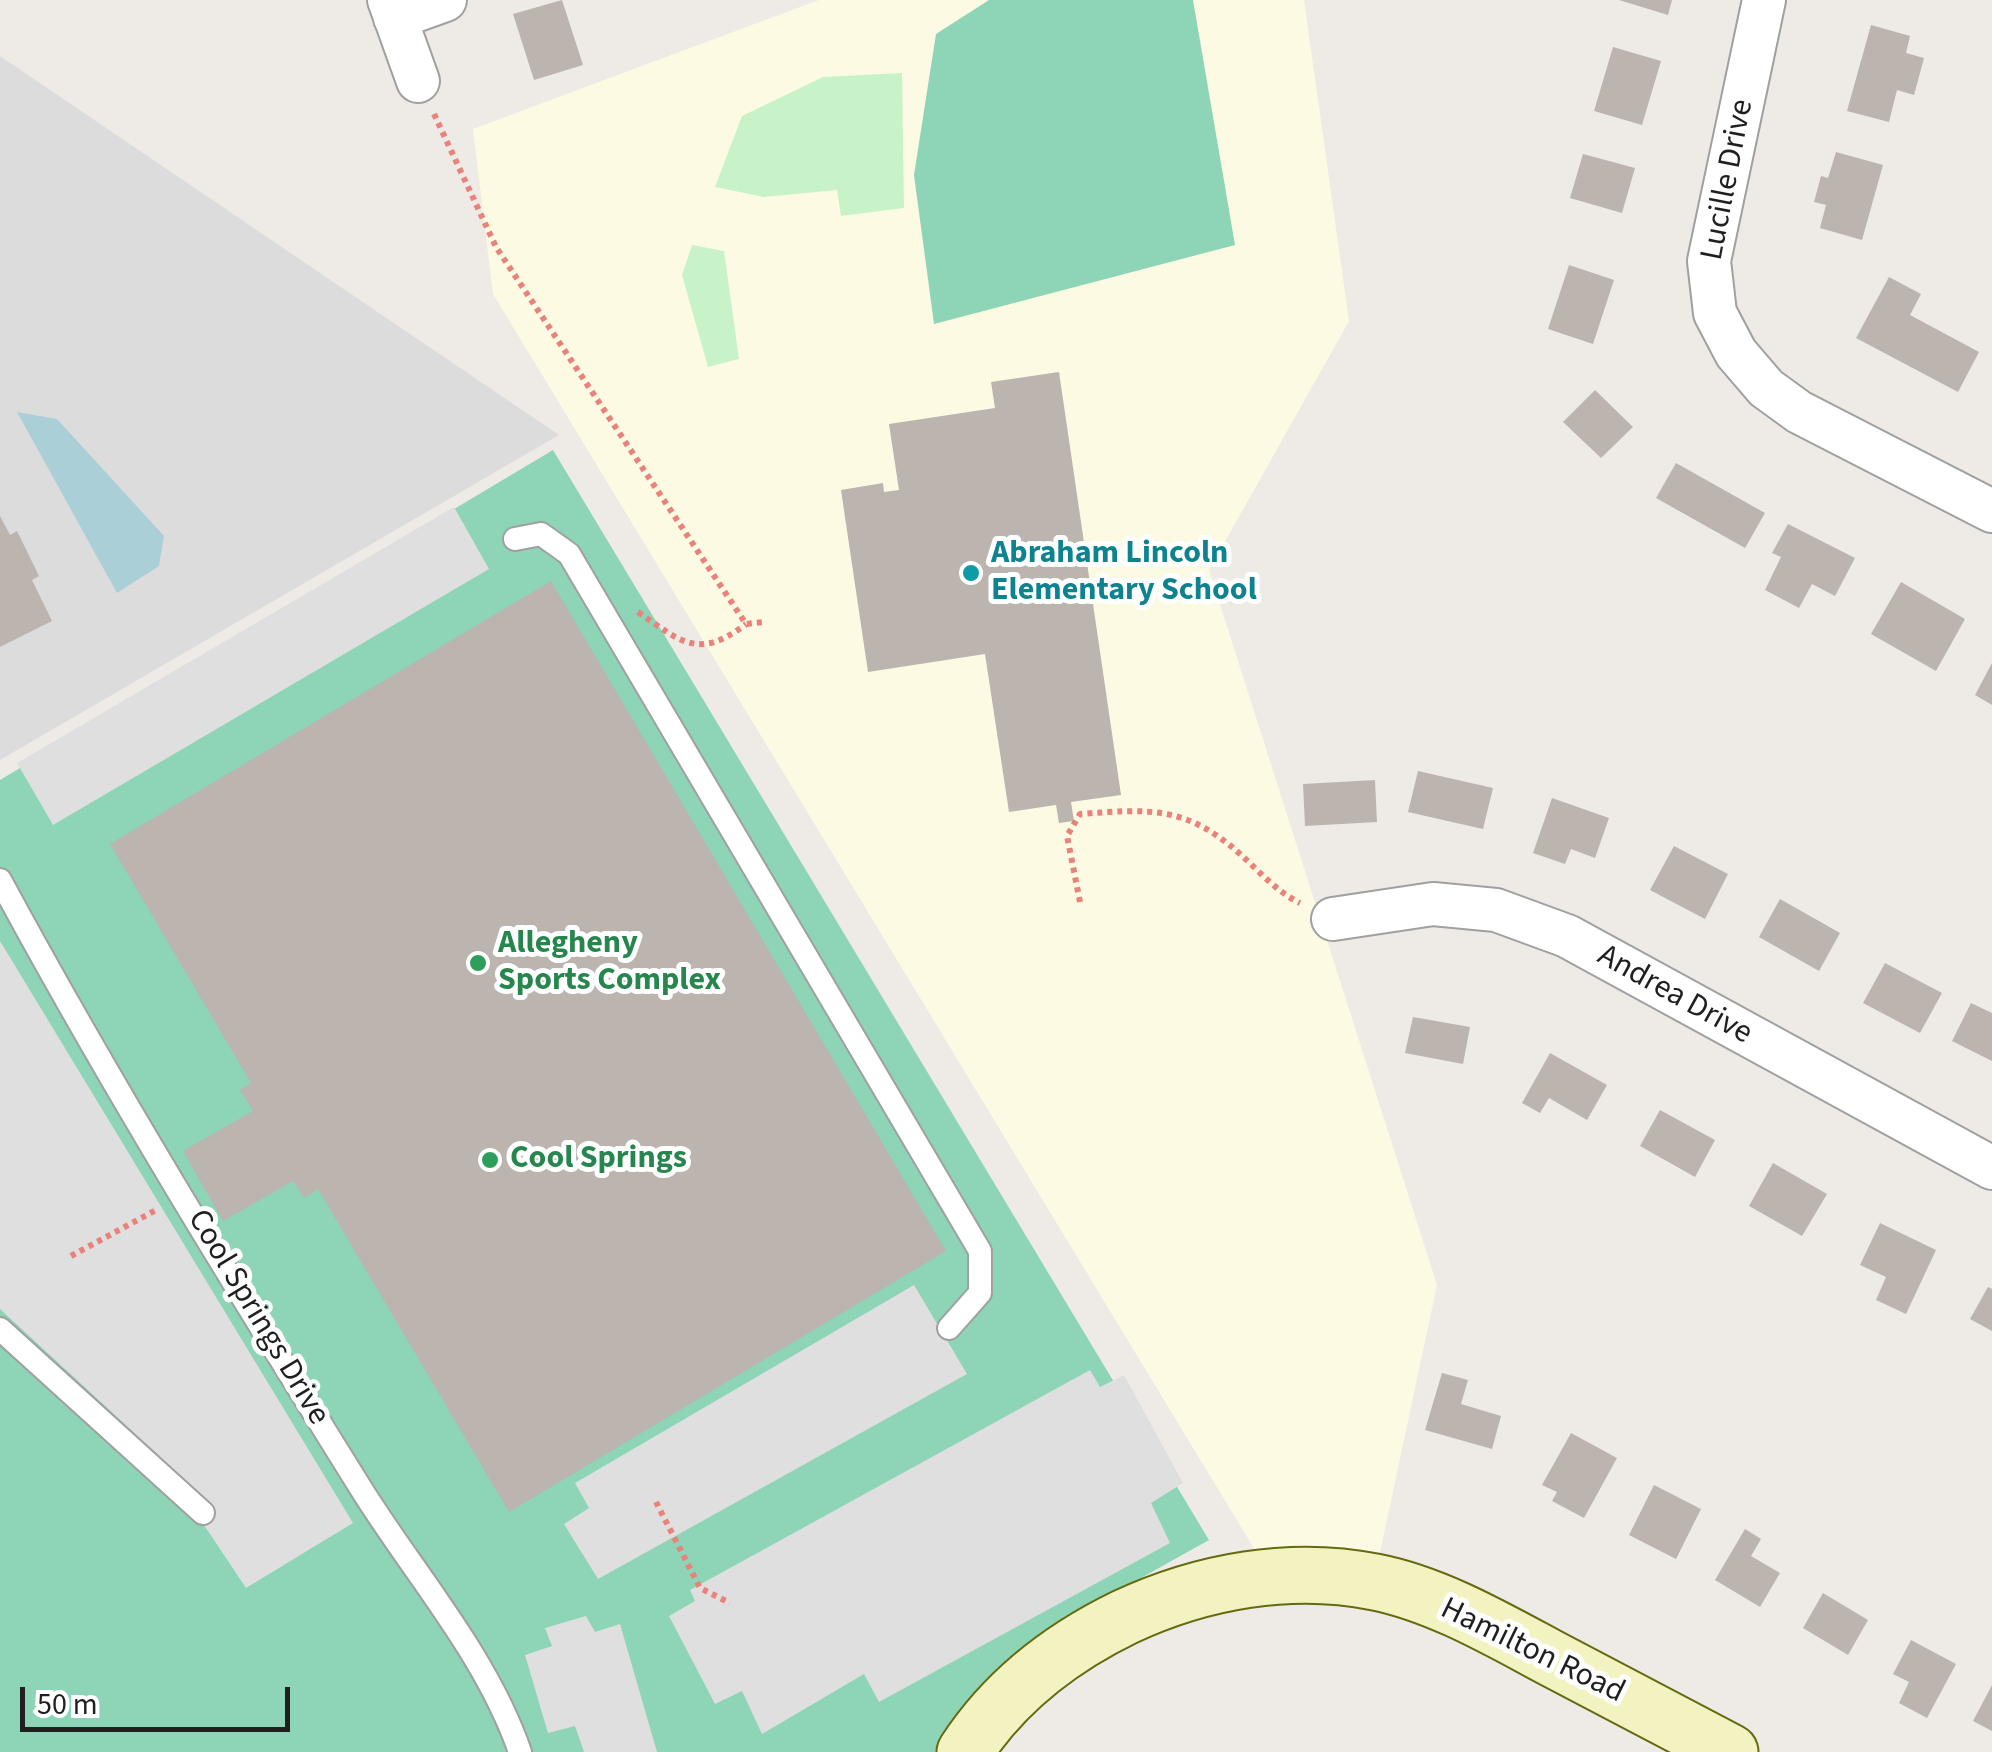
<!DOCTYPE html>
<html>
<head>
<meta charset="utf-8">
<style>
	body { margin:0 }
	#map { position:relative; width:1992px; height:1752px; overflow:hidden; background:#eeebe6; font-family:"Source Sans 3",sans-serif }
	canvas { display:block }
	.scale { position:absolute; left:20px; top:1687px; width:270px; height:45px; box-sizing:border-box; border:5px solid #1f1f1f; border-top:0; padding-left:12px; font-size:30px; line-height:35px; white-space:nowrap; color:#1f1f1f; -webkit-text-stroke:8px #fff; paint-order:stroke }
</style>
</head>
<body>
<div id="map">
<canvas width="1992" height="1752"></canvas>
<div class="scale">50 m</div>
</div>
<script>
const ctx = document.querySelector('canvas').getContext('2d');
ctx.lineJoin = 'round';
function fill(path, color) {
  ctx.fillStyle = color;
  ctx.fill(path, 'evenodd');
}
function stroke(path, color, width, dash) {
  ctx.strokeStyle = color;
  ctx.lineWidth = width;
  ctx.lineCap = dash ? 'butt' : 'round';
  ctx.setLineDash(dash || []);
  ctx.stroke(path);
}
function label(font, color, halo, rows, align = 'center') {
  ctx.font = font + ' "Source Sans 3",sans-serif';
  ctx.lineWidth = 10;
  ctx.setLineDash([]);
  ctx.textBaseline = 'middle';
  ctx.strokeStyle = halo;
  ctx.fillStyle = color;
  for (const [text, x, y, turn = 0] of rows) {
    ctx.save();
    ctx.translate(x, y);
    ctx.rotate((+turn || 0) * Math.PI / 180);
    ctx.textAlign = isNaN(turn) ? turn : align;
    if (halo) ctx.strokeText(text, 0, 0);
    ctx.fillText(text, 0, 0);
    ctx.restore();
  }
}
fill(new Path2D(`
	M0,56L559,435L0,760Z`), '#dddcdc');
fill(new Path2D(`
	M819,0H1304L1349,321L1209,570L1437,1285L1379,1557L1255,1550L493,294L473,129Z`), '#fcfae2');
fill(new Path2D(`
	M902,73L904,208L841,216L837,190L764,197L715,187L742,116L823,77Z
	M692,245L724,251L739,359L708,367L682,275Z`), '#c8f3c9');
fill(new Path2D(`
	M989,0H1193L1235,245L934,324L914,175L936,34Z
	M553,450L1209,1540L1082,1611L945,1752H0V780Z`), '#8dd5b6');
fill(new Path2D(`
	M454,507L489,569L53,825L17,763Z
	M0,941L353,1523L246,1588L156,1453L0,1309Z
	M914,1285L967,1374L598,1579L564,1524L589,1508L575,1483Z
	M1090,1370L1100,1387L1124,1375L1183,1483L1151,1503L1170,1543L879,1702L864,1674L762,1734L742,1691L715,1704L669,1616L695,1601L690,1590Z
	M586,1616L595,1632L620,1624L657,1752H584L575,1726L548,1733L525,1655L552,1646L545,1628Z`), '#dfdfdf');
fill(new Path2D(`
	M17,412L57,419L164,536L159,566L117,593Z`), '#abcfd7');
fill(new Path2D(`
	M562,0L583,65L534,80L513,14Z
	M1619,0H1672L1668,15Z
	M1871,25L1910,36L1906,53L1924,58L1914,95L1897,90L1889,122L1847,111Z
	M1613,47L1661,61L1642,125L1594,111Z
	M1836,152L1883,165L1862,240L1820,228L1826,205L1814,202L1821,176L1828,178Z
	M1583,154L1635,168L1622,213L1570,198Z
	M1569,265L1614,280L1593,344L1548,329Z
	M1889,277L1921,294L1910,315L1979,352L1958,392L1856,338Z
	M1059,372L1121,795L1071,802L1074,821L1059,823L1056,805L1009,812L985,654L868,672L841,490L883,483L884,492L899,490L889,424L995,408L991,382Z
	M1595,390L1633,427L1601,458L1563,422Z
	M1676,463L1765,513L1745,548L1656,498Z
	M0,516L10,535L17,531L39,576L32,580L52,621L0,647Z
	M1788,524L1855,558L1835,596L1812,584L1799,608L1765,590L1781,557L1772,553Z
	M551,581L946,1251L509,1512L318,1189L304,1198L293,1181L223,1221L183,1151L253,1111L240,1090L251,1083L110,844Z
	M1901,582L1965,619L1936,671L1871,634Z
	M1992,663V705L1975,695Z
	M1418,771L1493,788L1483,829L1408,812Z
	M1375,780L1377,822L1305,826L1303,784Z
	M1552,798L1609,818L1595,858L1571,849L1565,864L1533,853Z
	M1674,846L1728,874L1705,919L1650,890Z
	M1780,899L1840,933L1819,971L1759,937Z
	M1885,963L1942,993L1920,1033L1863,1003Z
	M1971,1003L1992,1013V1061L1952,1041Z
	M1413,1017L1470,1027L1463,1064L1405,1053Z
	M1550,1053L1607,1085L1587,1120L1549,1098L1540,1113L1522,1103Z
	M1660,1110L1715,1140L1695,1177L1640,1146Z
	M1773,1163L1827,1194L1802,1236L1749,1206Z
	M1880,1223L1936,1250L1906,1314L1876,1300L1886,1277L1860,1265Z
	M1988,1287L1992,1289V1331L1970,1319Z
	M1442,1373L1468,1380L1461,1404L1501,1416L1492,1449L1425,1430Z
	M1571,1433L1617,1458L1584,1518L1552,1501L1557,1492L1542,1485Z
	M1654,1485L1701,1509L1676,1559L1629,1535Z
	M1745,1529L1761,1539L1751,1556L1780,1573L1760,1607L1715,1580Z
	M1823,1593L1868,1620L1848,1655L1803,1628Z
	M1911,1640L1956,1664L1927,1718L1899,1703L1909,1682L1893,1674Z
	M1992,1685V1731L1973,1721Z`), '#bbb4af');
const lane = new Path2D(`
	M515,539L541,534L569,554L980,1251V1293L949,1328
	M0,880C111,1086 236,1288 360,1487C414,1574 486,1654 520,1752
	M0,1329L203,1513`);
const street = new Path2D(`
	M389,0L418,81
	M1764,0L1709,261L1715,313L1736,353L1766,388L1799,412L1992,511
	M395,18L445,0
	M1333,919L1433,904L1496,910L1567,936L1992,1168`);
const secondary = new Path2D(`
	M965,1752C1004,1692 1061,1648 1125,1617C1202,1581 1291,1565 1375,1582C1436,1594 1495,1628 1549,1657C1609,1688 1669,1720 1730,1752`);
stroke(lane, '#a0a0a0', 26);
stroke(street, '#a0a0a0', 46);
stroke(secondary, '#656a11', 59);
stroke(new Path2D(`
	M434,114L496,247L746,624L764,622
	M638,612C680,641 698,661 746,624
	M1080,902L1067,836L1080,814C1147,809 1186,805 1240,854C1259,871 1277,892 1300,903
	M71,1256L158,1209
	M656,1502L700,1588L730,1603`), '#ea817b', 6, [5, 5]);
stroke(lane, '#fff', 22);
stroke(street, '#fff', 42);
stroke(secondary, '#f2f3c0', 55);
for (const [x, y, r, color] of [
	[971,573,10,"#0f9aa8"],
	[478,963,10,"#2e9e5b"],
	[490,1160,10,"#2e9e5b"]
]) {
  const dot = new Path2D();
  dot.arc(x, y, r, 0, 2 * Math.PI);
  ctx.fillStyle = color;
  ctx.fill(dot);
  stroke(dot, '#fff', 4);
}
label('32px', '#1f1f1f', '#fff', [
	["Lucille Drive",1729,180,-79],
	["Andrea Drive",1674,996,29],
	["Cool Springs Drive",257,1318,59],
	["Hamilton Road",1532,1652,26]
]);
label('bold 32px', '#0d838f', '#fff', [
	["Abraham Lincoln",991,555],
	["Elementary School",991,592]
], 'left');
label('bold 32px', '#27864d', '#fff', [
	["Allegheny",498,945],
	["Sports Complex",498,982],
	["Cool Springs",510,1160]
], 'left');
</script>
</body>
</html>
